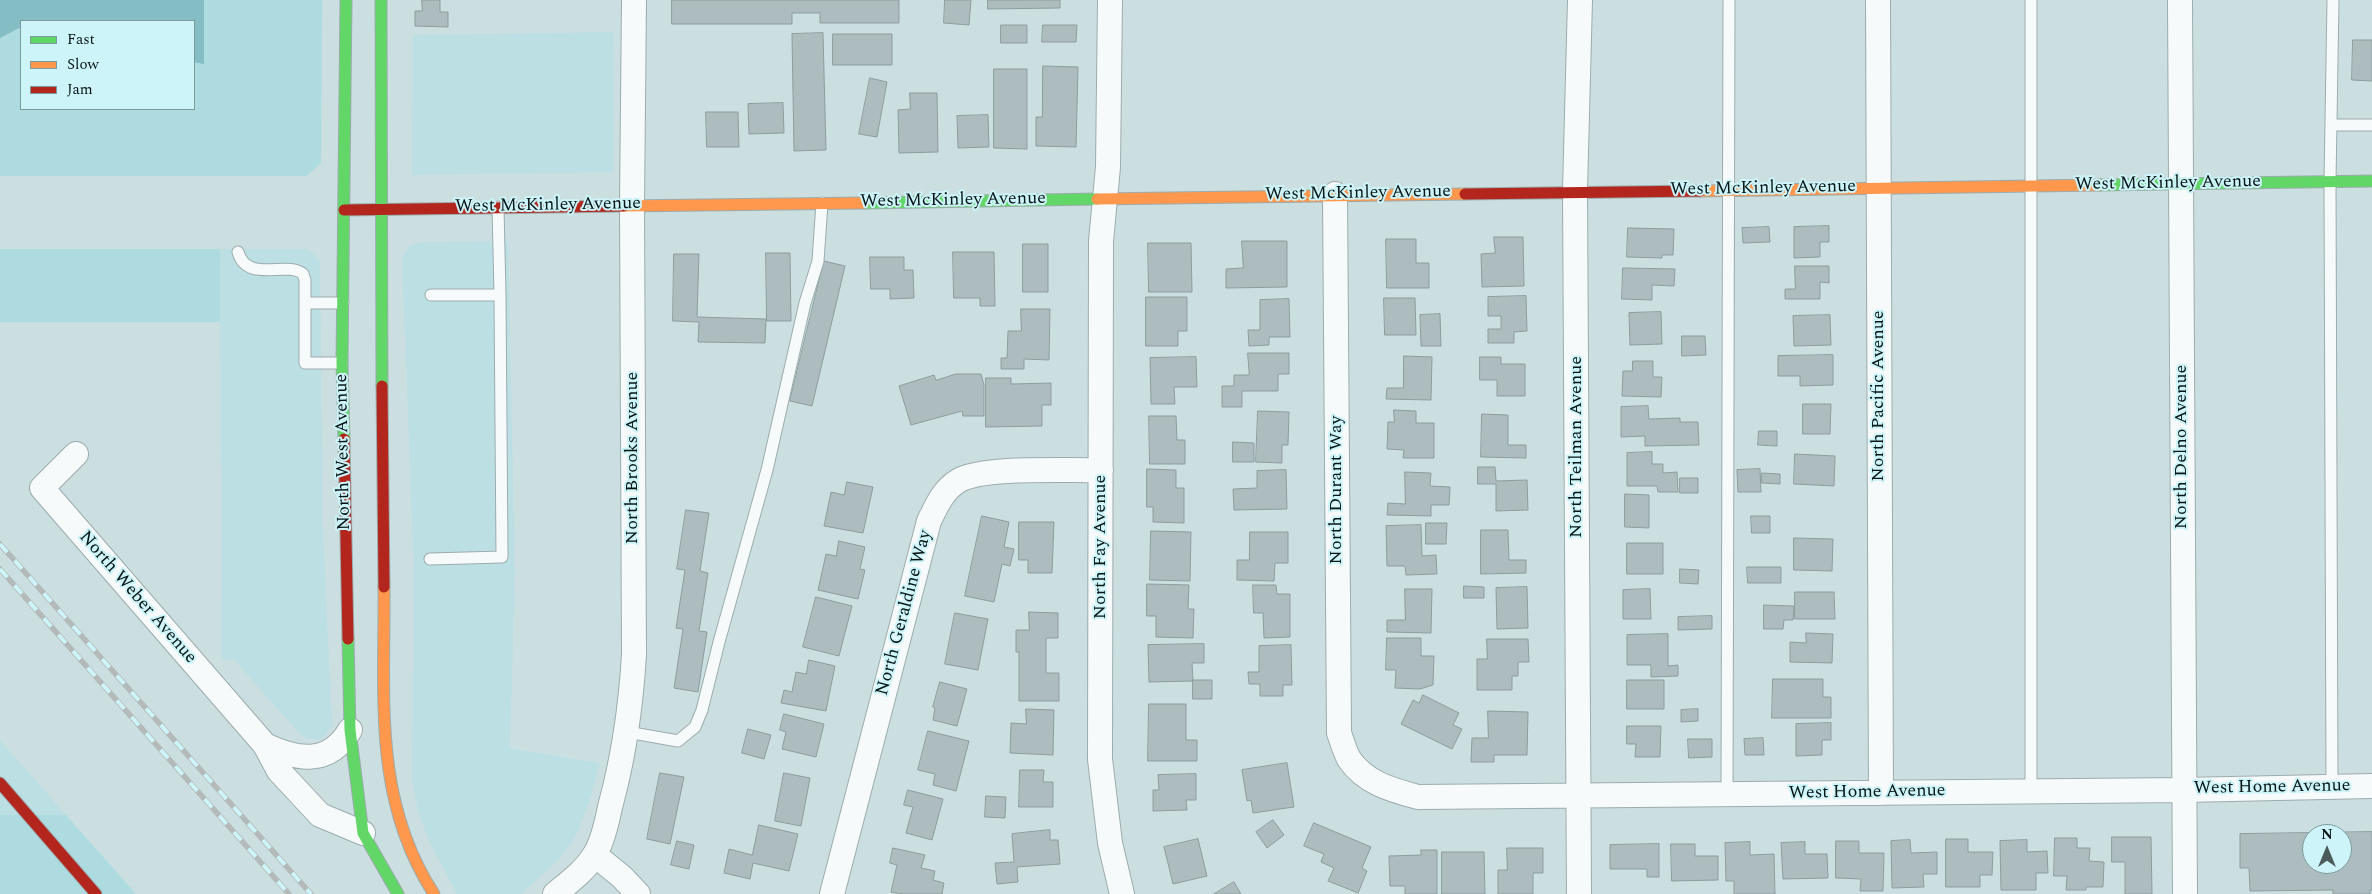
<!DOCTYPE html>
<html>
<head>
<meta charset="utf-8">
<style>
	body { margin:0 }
	#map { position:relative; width:2372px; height:894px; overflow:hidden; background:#cbdfe1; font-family:Spectral,serif }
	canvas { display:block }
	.legend { position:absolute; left:20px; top:20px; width:175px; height:90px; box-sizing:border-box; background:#cdf4f8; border:1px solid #7d9a9d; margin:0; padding:6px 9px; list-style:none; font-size:15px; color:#061415 }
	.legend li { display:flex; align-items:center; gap:10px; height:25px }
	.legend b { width:25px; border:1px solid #7d9a9d }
	.north { position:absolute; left:2302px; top:824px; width:50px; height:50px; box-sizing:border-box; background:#cdf4f8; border:1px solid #7d9a9d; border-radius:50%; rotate:0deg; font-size:14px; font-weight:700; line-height:20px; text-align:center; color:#061415 }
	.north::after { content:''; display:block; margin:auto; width:18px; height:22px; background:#4b5b5c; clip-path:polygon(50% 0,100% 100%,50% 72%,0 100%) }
</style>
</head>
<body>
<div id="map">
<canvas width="2372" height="894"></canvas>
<ul class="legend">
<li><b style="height:6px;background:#63d668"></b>Fast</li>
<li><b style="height:6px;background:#ff974d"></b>Slow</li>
<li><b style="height:6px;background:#b3261e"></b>Jam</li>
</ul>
<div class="north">N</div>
</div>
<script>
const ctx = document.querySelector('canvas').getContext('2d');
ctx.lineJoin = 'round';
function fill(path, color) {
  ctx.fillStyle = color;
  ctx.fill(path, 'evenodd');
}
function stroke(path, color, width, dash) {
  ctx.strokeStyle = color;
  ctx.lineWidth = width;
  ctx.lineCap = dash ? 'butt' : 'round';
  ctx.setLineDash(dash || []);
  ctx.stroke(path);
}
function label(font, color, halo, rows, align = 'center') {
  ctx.font = font + ' Spectral,serif';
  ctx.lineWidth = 4;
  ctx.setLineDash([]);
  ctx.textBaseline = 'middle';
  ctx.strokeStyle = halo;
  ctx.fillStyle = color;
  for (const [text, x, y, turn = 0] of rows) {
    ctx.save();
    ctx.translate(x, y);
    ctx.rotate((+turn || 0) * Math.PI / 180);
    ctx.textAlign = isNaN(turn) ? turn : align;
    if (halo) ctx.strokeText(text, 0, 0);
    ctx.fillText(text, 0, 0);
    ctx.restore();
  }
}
fill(new Path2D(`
	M614,32L613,172L412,175L413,35Z
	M508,241L515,572L510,748L600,763L589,803L576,836L559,860L521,894H457L429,841L418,811L412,782L414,573L402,259L408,247L421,242Z
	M220,249H308L320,260L323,532L332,725L325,736L320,739H307L301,735L234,660H222Z
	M0,740L66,815H0Z`), '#bcdfe3');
fill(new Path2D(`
	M0,0H322L321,163L307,176H0ZM21,21H194V109H21Z
	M0,249H220V322H0Z
	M0,815H66L136,894H0Z`), '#addbe0');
fill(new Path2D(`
	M0,0H204V64L194,62V21H21V27L0,38Z`), '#84bdc4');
const building = new Path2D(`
	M422,0H440V12H448V27L415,26V11H422Z
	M672,0H899V23H820V13H792V24H672Z
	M945,0H971L969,25L944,23Z
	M988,0H1060V8L988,9Z
	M1001,25H1027V43H1001Z
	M1043,25H1077L1076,42H1042Z
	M823,33L826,150L794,151L792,34Z
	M833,34H892V65H833Z
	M2353,40H2372V81L2352,80Z
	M1043,66L1078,67L1076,147L1036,146V117H1042Z
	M994,69H1027V149L994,148Z
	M870,78L887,82L877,137L859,134Z
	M910,93H937L938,152L899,153L898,110L910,109Z
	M783,103L784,133L749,134L748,104Z
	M706,112H738L739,147H707Z
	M988,115L989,147L958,148L957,116Z
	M1829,226V242H1820V257L1794,258V227Z
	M1769,227L1770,242L1743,243L1742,228Z
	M1628,228L1674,229L1673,255H1662V258L1627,257Z
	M1494,237H1523L1524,286L1482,287L1481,254L1495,253Z
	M1386,239H1416V263H1429V288H1387Z
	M1242,241H1287V287L1226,288V269L1243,268Z
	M1148,243H1191L1192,292H1149Z
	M1023,244H1048V292H1023Z
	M953,252H994L995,306H980V298H954Z
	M766,253H790L791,321H767Z
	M674,254H699L697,317L766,319L765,343L698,342L699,322L673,321Z
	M870,257H904V270H913L914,298L890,299V289H871Z
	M824,261L845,266L812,406L790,401Z
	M1795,266H1829V283L1820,282V299H1785V289H1795Z
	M1623,268L1675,269L1674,286L1652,285V300L1622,299Z
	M1526,296L1527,331L1514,332V343H1488V329H1501V316H1488V297Z
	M1146,297H1187V331H1178V346H1146Z
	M1384,298H1415L1416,335H1385Z
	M1289,299L1290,337H1269V345L1249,346L1248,330H1260V300Z
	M1021,309H1050L1049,360L1024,359V369H1001V358H1007L1008,331H1021Z
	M1661,312L1662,344L1630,345L1629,313Z
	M1440,314L1441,346H1421L1420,315Z
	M1830,315L1831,345L1794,346L1793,316Z
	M1682,336H1705L1706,355L1682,356Z
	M1248,353H1289V374H1278V391H1242V407H1222V386H1234V375H1249Z
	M1833,355V385L1800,386V376H1778V356Z
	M1404,356L1432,357L1431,400L1386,399L1387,388H1403Z
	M1196,357L1197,387H1174L1175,404H1151L1150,358Z
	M1480,357H1501V364H1525V396H1497V380H1480Z
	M1633,361H1653V377H1662L1661,397L1622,396L1623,371H1632Z
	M956,374H981L984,385V416H963L962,411L911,425L899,386L934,375L936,380Z
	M986,378H1011V384L1051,383V405H1042V426L986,427Z
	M1803,404H1831L1830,434H1803Z
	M1648,406L1649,419L1680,418V422H1698L1699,445L1645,446V436L1621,437V407Z
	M1394,410L1416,411V423H1434V458H1403L1404,450L1387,449L1388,422H1394Z
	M1258,411L1289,412L1288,445H1282V463L1256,462Z
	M1482,414L1508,415V445H1526V458L1481,457Z
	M1149,416H1176L1177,440H1185V464H1150Z
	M1759,431H1777V446L1758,445Z
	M1233,442L1254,443V462H1233Z
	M1652,452V464H1663V473L1677,472L1678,492H1658L1657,486H1627V453Z
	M1795,454L1835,456L1834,486L1794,484Z
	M1478,467H1495L1496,481L1527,480L1528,510L1496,511V484H1478Z
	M1147,469L1176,470V488H1184V523L1153,522V507H1147Z
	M1760,469L1761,492H1738L1737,470Z
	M1286,470L1287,509L1234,510L1233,489L1257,488V471Z
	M1405,472L1431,473L1430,486L1450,487L1449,505H1431V516L1387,515L1388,503L1405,504Z
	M1762,473L1780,474V484L1762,483Z
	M1680,478H1698V493H1680Z
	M847,482L873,487L863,533L824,526L831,492L844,495Z
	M1625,494L1649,495V528L1625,527Z
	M686,510L709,513L700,571L708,573L699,631L707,632L698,692L674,688L683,629L676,628L685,570L677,569Z
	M982,516L1009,522L1004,547L1014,549L1010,566L1002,564L994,602L965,596Z
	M1751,516H1770V533H1752Z
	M1019,522H1054L1052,573H1028V560H1019Z
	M1426,523H1447L1446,544H1426Z
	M1421,525L1422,556L1436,555L1437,574L1406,575L1405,566H1387L1386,526Z
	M1481,530H1508L1509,560H1526V573L1481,574Z
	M1151,531L1191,532L1190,581L1150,580Z
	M1250,532H1288V563H1275L1274,581L1237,580V560H1249Z
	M1794,538L1833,539L1832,571L1794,570Z
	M839,541L865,547L860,569L865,570L858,599L818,590L826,554L836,556Z
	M1627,543H1663V574H1627Z
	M1747,567H1781V583H1748Z
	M1680,569L1699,570L1698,584L1680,583Z
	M1147,584L1189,585L1188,609H1194L1193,638L1156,637V616H1147Z
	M1253,585H1276L1277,594H1290V637L1264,638L1263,613H1254Z
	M1464,586L1484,587V598H1464Z
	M1527,587L1528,628L1497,629L1496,588Z
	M1405,589H1432L1431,633L1387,632V620H1405Z
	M1650,589L1651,619H1623V590Z
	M1795,592H1834L1835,619H1795Z
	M816,597L852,606L839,656L803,647Z
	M1764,605L1794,606L1793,620H1784L1783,629H1764Z
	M1029,612L1058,613V638H1046V673H1059V701H1019V652H1016V630H1029Z
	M955,613L988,619L978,670L945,664Z
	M1712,616V629L1678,630V617Z
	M1806,633L1833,634L1832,663L1790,662V642L1806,643Z
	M1668,634V666L1678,665V676L1651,677V665H1627V635Z
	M1387,638H1421V656H1434L1433,685L1420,689L1395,688L1396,670H1386Z
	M1487,639H1528L1529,662H1518V676H1512V690H1477V659H1487Z
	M1204,644V663H1192L1193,681L1149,682L1148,645Z
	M1291,645L1292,685H1283V696H1260V684H1249L1248,672H1259V646Z
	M809,660L835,666L826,711L781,703L784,690L792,692L796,672L806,674Z
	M1773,679H1823V697H1831V718H1772Z
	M1193,680H1212V699H1193Z
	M1627,680H1664V709H1627Z
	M940,682L967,689L957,726L933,720L935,708L933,707Z
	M1423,695L1459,713L1453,725L1462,729L1452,749L1401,724L1413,700L1419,703Z
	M1149,704H1186V740H1197V761H1148Z
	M1026,709L1054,710L1053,755L1010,753L1011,723L1026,724Z
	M1698,709V721L1681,722V710Z
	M1488,711L1528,712L1527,755H1494V762H1471L1472,738H1488Z
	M784,714L824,724L816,757L782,749L786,732L780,730Z
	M1831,723V740H1822V755L1796,756V724Z
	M1627,726H1661L1660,757H1635L1636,744H1627Z
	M748,729L771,735L764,759L742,753Z
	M928,731L969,741L956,791L933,785L935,774L918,770Z
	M1763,738L1764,755H1745L1744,739Z
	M1688,739H1712V757L1689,758Z
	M1287,763L1294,807L1253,813L1251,800L1247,801L1242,770Z
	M1020,770H1044L1043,782H1053V807H1019Z
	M660,773L684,777L670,844L647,839Z
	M784,773L810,778L801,826L775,821Z
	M1196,774V800H1186L1187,810L1153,811V790H1159L1158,775Z
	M908,790L943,799L932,840L906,833L913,807L904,805Z
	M986,796L1006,797L1005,818L985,817Z
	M1273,820L1284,835L1267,848L1256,832Z
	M1314,823L1371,847L1362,868L1367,871L1358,893L1328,881L1334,868L1321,862L1324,854L1304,846Z
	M759,825L798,834L789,871L753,863L750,879L724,873L729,849L752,855Z
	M1050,830V840H1058L1060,864L1017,867L1018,882L997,884L995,863L1014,862L1012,834Z
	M2372,832V890H2370V894H2333V890L2250,891L2249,868H2240V834ZM2312,834H2342V864H2312Z
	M2112,837H2151L2152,894H2125V862H2112Z
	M2055,838H2077V848H2090L2089,861L2104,862L2103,887H2086V890H2066L2067,876H2054Z
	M1198,839L1207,876L1173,884L1164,847Z
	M1946,839H1968V852H1993L1992,875H1980V887H1946Z
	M1910,840L1911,853L1937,852V874H1923L1924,887L1892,888L1891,841Z
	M2027,840V852L2047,851L2048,873H2036V890H2001L2000,841Z
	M677,841L694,845L689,869L671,865Z
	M1836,841H1859V853H1884L1883,891H1860L1861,879L1836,878Z
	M1750,842V855L1774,854L1775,894H1734V881H1726L1725,843Z
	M1805,842V854H1827L1828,878L1783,879L1781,843Z
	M1659,844V877H1647V869H1610V845Z
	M1671,844H1695V856H1718V880L1672,881Z
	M893,848L925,855L921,868L935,871L933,880L944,883L942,894H902L891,892L897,865L890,863Z
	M1507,848H1543V873H1533V894H1498V870H1507Z
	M1421,850H1437V894H1405V886H1390L1389,856L1421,855Z
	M1442,852H1484L1485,894H1442Z
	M1234,882L1241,894H1214Z`);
fill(building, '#adbdbf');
stroke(building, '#8d9d9e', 1);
const lane = new Path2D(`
	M2331,125H2372
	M498,207L500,295
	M238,252C247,284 287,260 303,274L305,280V363H342
	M306,303H343
	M430,559L502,557L500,295H431
	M627,732L678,741L695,727L702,710L719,642L767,470L805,303L818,261L822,203
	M2332,787L2330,182L2333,0
	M2031,791V0
	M1727,794L1729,0`);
const street = new Path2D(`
	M1110,0L1108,167L1101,241L1100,759L1110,843L1122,894
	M1878,0L1881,793
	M2180,0L2185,894
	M1335,194L1339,733C1342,741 1345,752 1349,759C1365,783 1392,790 1418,797L2184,790L2372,786
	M76,454L42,488L265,745L279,771L320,815L363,833
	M265,745C297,760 329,766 350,730
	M595,855L622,877L638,894
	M555,894C568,883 586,870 595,854C603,841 607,822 610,807C624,756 631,706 634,654L632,205L634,0
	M832,894L929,521C936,507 943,490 958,481C982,466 1069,471 1101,470
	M1579,894L1575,191L1580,0`);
const fast = new Path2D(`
	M381,0L382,386
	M2100,185L2372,181
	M864,203L1097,199
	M344,439L342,363L346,0
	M348,639L350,730L363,833L398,894`);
const slow = new Path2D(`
	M1700,191L2100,185
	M1097,199L1465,194
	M624,206L864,203
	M384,587C385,695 372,799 434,894`);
const jam = new Path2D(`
	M1465,194L1700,191
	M344,210L624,206
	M382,386L384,587
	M344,439L348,639
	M0,783L96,894`);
stroke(lane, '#9cacae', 13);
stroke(street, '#9cacae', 26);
stroke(fast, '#9cacae', 13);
stroke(slow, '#9cacae', 13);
stroke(jam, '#9cacae', 13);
stroke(lane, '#f7fafa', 11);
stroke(street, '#f7fafa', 24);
stroke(fast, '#63d668', 11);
stroke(slow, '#ff974d', 11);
stroke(jam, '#b3261e', 11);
const rail = new Path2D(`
	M0,544L311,894
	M0,569L289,894`);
stroke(rail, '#b4b9b9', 5.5);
stroke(rail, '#cdf4f8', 4, [11]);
label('18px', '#061415', '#cdf4f8', [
	["West McKinley Avenue",2168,184,-1],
	["West McKinley Avenue",1763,189,-1],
	["West McKinley Avenue",1358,194,-1],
	["West McKinley Avenue",953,201,-1],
	["West McKinley Avenue",548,206,-1],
	["North Pacific Avenue",1879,396,-90],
	["North Teilman Avenue",1577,447,-90],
	["North Delno Avenue",2182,447,-90],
	["North West Avenue",344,452,-91],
	["North Brooks Avenue",633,458,-90],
	["North Durant Way",1337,490,-90],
	["North Fay Avenue",1101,547,-90],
	["North Weber Avenue",137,598,49],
	["North Geraldine Way",905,613,-75],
	["West Home Avenue",2272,788,-1],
	["West Home Avenue",1867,793,-1]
]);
</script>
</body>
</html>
